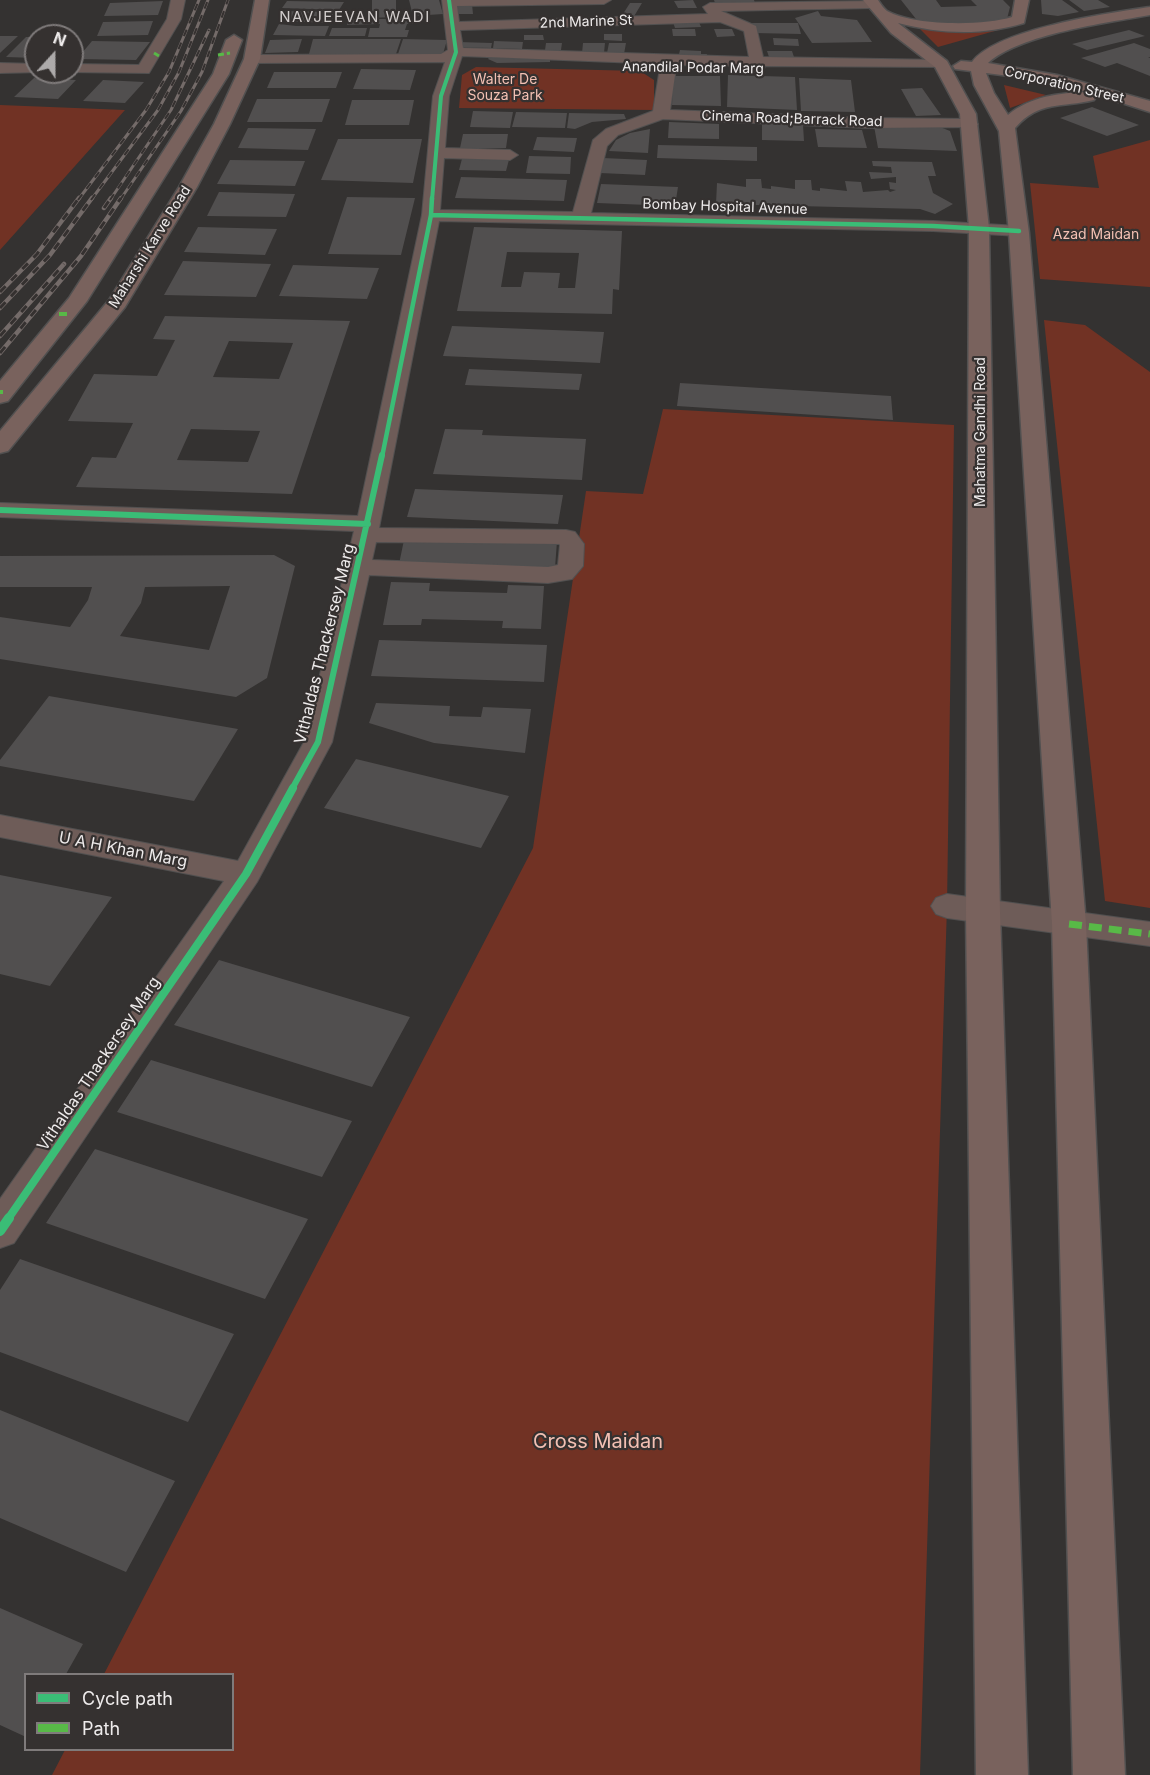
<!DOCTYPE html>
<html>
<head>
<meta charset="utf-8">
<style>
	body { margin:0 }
	#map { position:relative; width:1150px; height:1775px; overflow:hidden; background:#343231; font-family:Inter,sans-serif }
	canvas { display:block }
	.legend { position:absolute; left:24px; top:1673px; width:210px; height:78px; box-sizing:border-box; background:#353130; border:2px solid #7f7b7b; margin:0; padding:8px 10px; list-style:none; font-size:18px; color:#eeebeb }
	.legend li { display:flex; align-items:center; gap:12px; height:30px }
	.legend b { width:30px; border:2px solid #7f7b7b }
	.north { position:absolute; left:24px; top:24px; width:60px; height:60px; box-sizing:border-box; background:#353130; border:2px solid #7f7b7b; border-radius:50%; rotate:21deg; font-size:16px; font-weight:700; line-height:24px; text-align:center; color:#eeebeb }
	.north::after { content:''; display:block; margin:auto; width:21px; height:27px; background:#adaaaa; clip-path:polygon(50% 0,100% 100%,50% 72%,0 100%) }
</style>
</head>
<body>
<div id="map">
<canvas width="1150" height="1775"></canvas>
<ul class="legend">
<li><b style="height:8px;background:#3abd76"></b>Cycle path</li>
<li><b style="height:8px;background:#58b947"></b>Path</li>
</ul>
<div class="north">N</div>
</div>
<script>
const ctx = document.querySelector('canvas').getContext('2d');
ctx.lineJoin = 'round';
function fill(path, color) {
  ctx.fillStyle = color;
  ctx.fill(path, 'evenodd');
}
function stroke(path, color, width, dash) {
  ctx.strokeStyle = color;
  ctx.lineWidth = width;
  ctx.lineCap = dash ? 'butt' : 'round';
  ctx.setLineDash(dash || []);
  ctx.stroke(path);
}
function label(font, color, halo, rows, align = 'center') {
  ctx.font = font + ' Inter,sans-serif';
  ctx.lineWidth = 4.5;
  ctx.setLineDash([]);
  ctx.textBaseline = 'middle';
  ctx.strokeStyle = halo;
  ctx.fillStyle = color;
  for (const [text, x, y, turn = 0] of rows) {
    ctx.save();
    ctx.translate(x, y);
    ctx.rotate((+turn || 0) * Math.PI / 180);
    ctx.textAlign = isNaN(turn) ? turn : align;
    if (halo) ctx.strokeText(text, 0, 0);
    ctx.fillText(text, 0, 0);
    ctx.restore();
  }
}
fill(new Path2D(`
	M918,27H1009L938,47Z
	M476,67L640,71L654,80V110L459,108L462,75Z
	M1004,85L1046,95L1010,108Z
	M0,105L125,110L0,250Z
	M1150,140V287L1040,279L1030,183L1099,188L1093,156Z
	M1044,320L1085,325L1150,372V908L1105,901Z
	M663,409L954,425L947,906L920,1775H52L65,1750H232V1674H104L533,848L586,491L643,494Z`), '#713224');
fill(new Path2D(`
	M372,0H396V17L366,18V11H372Z
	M409,0H439L443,14L413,16Z
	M693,0L697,8H678L674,1Z
	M714,0H754L755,3H715Z
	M901,0H936L941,7L977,6L971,0H1003L1010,7L1007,19L992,23H932L916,19Z
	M1041,0H1062L1079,12L1058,16L1042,14Z
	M1069,0H1098L1110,7L1084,11Z
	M163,1L158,15L104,16L110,3Z
	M287,1L344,2L339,10L282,8Z
	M630,3H642L633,18L621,17Z
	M456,4H472L473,14H456Z
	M283,11L336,12L330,23L280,21Z
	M818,11L821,16L857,20L872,42L812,43L795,18Z
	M348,19H419L418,24H407L405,30H409L407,37H368L370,28H379L380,24L347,25Z
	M153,21L148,35L97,36L103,22Z
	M673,22H699L701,27L675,28Z
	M752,23H798L801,34L754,33Z
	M279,24L296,26H329L325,36L273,35Z
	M332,28H367L365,36H329Z
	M672,29H695L696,36H673Z
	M714,29H732L735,36L717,37Z
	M1129,30L1145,36L1087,50L1072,44Z
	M604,34H622V41L604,40Z
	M524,35H543L544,40H524Z
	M0,36H18L0,53Z
	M26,37H36V58L6,57Z
	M773,38L798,39L799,46L774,45Z
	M302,39L298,52L265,53L270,40Z
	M313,39H401L396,54H309Z
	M403,39L447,40L443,54H398Z
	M92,41L150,42L136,60L77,59Z
	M494,41L523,42L522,49L493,48Z
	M458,42L492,43L491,48L456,47Z
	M546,43H562L561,50H545Z
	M583,43H605L604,53H582Z
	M609,43H626L624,54L607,53Z
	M1134,43L1150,49V57H1148L1150,58V76L1117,63L1105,67L1081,58Z
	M680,50L701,51V54H707L706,59L678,58Z
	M767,51H792L795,60H770Z
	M491,55L550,56V62L497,63L488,59Z
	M361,69L416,70L410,90L353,89Z
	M274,72H342L336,88H267Z
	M728,75L795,77L797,110L727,107Z
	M673,76H720L721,106L672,105Z
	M34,78L76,80L58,99L14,97Z
	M799,78L851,80L855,112L801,111Z
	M103,80L144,82L125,103L83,101Z
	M922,88L941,115L916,116L901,89Z
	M257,99H330L322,122H247Z
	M352,100H414L409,125H345Z
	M1092,107L1139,125L1107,136L1060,118Z
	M473,111L513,112L510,128L470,127Z
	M516,112L567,113L565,128L512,127Z
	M569,113L624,114L626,119L592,122L575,129L567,128Z
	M669,122L719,124V139L668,138Z
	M762,124L803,125L804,141L762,140Z
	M874,126L940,127L950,131L957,151L878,148Z
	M248,128L316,129L308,150L238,148Z
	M650,129L648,153L609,151L616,140L630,133Z
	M815,129L862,130L867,148L818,147Z
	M463,134H508L506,148H460Z
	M537,137L577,138L574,152L533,150Z
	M338,139H422L413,183L321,180Z
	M658,145L757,147V161L657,158Z
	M463,155L510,156L506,171L459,170Z
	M529,156L571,157L570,174L526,173Z
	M603,158L647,160L645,175L600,173Z
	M230,160L305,161L295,186L217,184Z
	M872,161L932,162L936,176H928L933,193L953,204L935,214L920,209L716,204L717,183L746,187V179H761L762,188L771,189V186L795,189V180H811L812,190L820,191V188L847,191L845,181L861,182L863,192L888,190L890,192L896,190L890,189L889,182L896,183V177L871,179L869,172L892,173L891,167L873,166Z
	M461,177L567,180L564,201L455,198Z
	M601,184L678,187L675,206L597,203Z
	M219,192L295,194L286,217L207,216Z
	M347,197L415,198L401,255L328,254Z
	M198,227L277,229L265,255L184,252Z
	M474,227L622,231L619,290L613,289L612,314L457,311ZM507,252L579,253L575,288H558L560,273L524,272L521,287H501Z
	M183,261L271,264L256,297L164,295Z
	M293,265L379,268L367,299L279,296Z
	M165,316L350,321L292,494L76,487L92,457L116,458L133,423L68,421L94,374L157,376L175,340L153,339ZM229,341L293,343L279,379L213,377ZM191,429L260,431L248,462L177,460Z
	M452,326L604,332L600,363L443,356Z
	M469,369L582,374L579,390L465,385Z
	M680,383L891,396L893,420L677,406Z
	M445,429L483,430L482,435L586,439L582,480L433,474Z
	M415,489L563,495L558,524L407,517Z
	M404,540L557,541L555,568L399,564Z
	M274,555L295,566L267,678L236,697L0,659V617L70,627L88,600L92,587H0V556ZM230,586L209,650L120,636L141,603L145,587Z
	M391,582L430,583L429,591L507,593L508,585L544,586L541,629L502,628L503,621L422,619L421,625H383Z
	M379,640L547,645L544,682L371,676Z
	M49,696L238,729L194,801L0,766V760Z
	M376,703L450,706L449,716L481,717L483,707L531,709L525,753L434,743L369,723Z
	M356,759L509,796L481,848L324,808Z
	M0,875L112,897L50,986L0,974Z
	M219,960L410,1017L372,1087L174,1025Z
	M151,1060L352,1121L322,1177L117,1112Z
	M95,1149L308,1219L265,1299L46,1223Z
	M20,1259L234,1334L188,1422L0,1352V1290Z
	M0,1410L175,1481L126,1572L0,1518Z
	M0,1608L83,1644L66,1674H26V1737L0,1725Z`), '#514f4f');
const minor = new Path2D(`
	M171,0H185L181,19L149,73L67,72H72V64L139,65L167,19Z
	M442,0H611L604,4L457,6L459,22L708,14L703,7L710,3L878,1L880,4L878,7L873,8L721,11L756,26L763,57L941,60L946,61L948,64L946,67L765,66L763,72H753L750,66L673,65L676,68L670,110L869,118L970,119L978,124L976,127L869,128L663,119L618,135L607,146L591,213L933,221L1019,226L1025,227L1028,231L1025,235L1019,236L933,231L439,221L379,528L566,530L575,532L584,544L583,566L572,579L548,583L369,575L332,742L257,882L14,1243L0,1248V1199L224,881L0,837V815L238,861L304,742L354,531L0,517V503L358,516L422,215L433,96L445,62L252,63L245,59L252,55L441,54L448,50ZM720,22L744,31L749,57L463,48L460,30ZM462,56L664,64L660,68L653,111L606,129L593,140L573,212L440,210L444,158L510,160L518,155L510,150L445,148L449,96ZM376,542L559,544L560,545L558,565L548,567L372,560Z
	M0,63L36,64V72H41L0,73Z
	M947,894L1150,922V946L947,918L936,914L931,906L936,898Z`);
const major = new Path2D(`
	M255,0H269L260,59L230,124L197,187L125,307L8,451L0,453V431L109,300L179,187L214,124L244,59Z
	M863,0H878C880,3 884,9 887,11C914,26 983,26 1012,17L1015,0H1029L1024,23C982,36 941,34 898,23L947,61L976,114L989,228L1000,912L1028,1775H976L966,912L969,228L960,114L935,67L891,33Z
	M1150,7V15C1106,23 1020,34 988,63L1057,75L1150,101V112L1094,94L1096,97L1094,100C1062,108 1039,100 1015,128L1029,233L1086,924L1125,1775H1073L1052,924L1009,233L999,131L974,85L971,71L955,69L953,66L961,61L972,62C996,29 1109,13 1150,7ZM986,73L1033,79L1088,92C1059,93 1031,96 1008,115L994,93Z
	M234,35L242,40L229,74L87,301L8,401L0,403V381L69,298L213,74L226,40Z`);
stroke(minor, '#515050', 2);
stroke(major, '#515050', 3);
fill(minor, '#6e5c58');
fill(major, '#79625d');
const railFar1 = new Path2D(`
	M78,200L146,110L169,72L199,0
	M91,200L158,110L179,72L208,0
	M110,200L171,110L209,30
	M120,200L181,111L202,72L228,0`);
const rail = new Path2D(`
	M104,208L111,198
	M0,292L37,254L79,198
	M0,308L50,255L92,198
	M0,336L64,264
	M0,353L81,256L121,198`);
stroke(railFar1, '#746b69', 3);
stroke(rail, '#746b69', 4.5);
stroke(railFar1, '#353130', 2, [7]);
stroke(rail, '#353130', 3, [8]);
stroke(new Path2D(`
	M154,53L159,56
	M218,55L230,53`), '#58b947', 3, [6, 3]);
stroke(new Path2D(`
	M59,314H67
	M0,392H3`), '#58b947', 4, [8, 4]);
stroke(new Path2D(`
	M1069,924L1150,934`), '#58b947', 7, [13, 7]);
stroke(new Path2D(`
	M432,200L441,96L456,52L449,0`), '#3abd76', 4);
stroke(new Path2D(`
	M431,215L933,226L1019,231
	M382,457L431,215L432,198`), '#3abd76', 4.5);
stroke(new Path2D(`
	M0,510L368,524
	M292,789L318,742L382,455`), '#3abd76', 6);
stroke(new Path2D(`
	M8,1219L246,874L293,788`), '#3abd76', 8);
stroke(new Path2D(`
	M0,1231L9,1218`), '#3abd76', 10);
label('14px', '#eeebeb', '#353130', [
	["2nd Marine St",586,22,-2],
	["Anandilal Podar Marg",693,68,1],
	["Corporation Street",1064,85,13],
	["Cinema Road;Barrack Road",792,119,2],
	["Bombay Hospital Avenue",725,207,2],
	["Maharshi Karve Road",150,247,-58],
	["Mahatma Gandhi Road",981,432,-90]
]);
label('14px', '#f3c0b3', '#353130', [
	["Walter De",505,80],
	["Souza Park",505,96],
	["Azad Maidan",1096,235]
]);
ctx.letterSpacing = '1.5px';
label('15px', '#d2cdcc', '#353130', [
	["NAVJEEVAN WADI",355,17]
]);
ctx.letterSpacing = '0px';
label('16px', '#eeebeb', '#353130', [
	["Vithaldas Thackersey Marg",325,644,-76],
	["U A H Khan Marg",123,850,11],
	["Vithaldas Thackersey Marg",99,1064,-56]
]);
label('20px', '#f3c0b3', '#353130', [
	["Cross Maidan",598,1442]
]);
</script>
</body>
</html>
